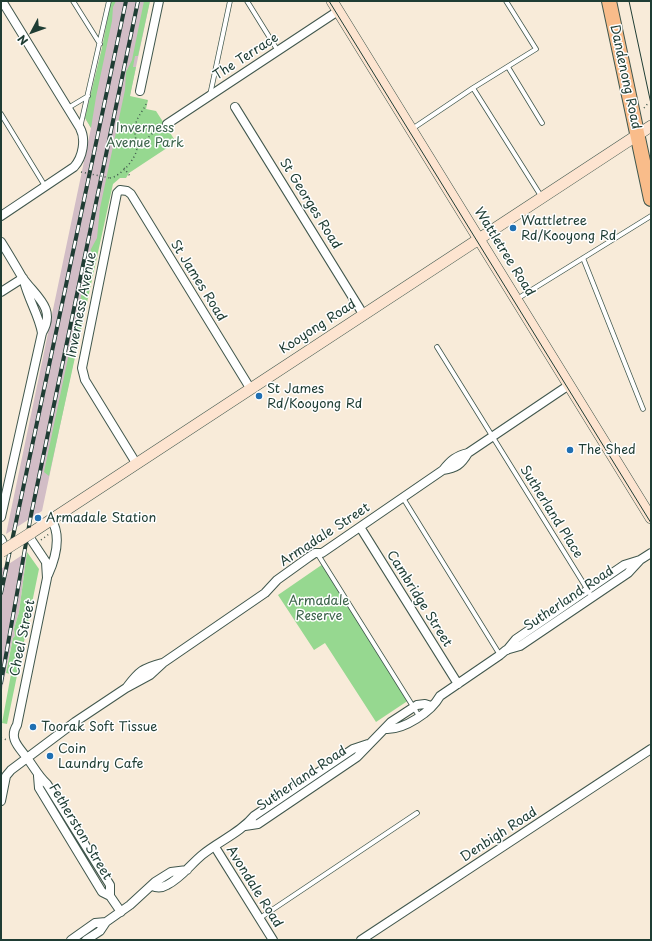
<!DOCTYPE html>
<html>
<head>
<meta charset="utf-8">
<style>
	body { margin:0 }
	#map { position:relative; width:652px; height:941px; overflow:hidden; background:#f8ebd9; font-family:"Playpen Sans",sans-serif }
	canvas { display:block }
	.frame { position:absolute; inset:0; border:2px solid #1f3d34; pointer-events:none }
	.north { position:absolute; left:12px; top:12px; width:40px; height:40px; -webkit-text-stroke:3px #fff; paint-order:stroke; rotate:229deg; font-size:11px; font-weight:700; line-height:16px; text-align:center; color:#1f3d34 }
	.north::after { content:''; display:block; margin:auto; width:14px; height:18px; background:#1f3d34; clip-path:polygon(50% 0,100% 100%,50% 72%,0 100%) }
</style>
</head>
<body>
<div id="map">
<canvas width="652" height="941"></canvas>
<div class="frame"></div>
<div class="north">N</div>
</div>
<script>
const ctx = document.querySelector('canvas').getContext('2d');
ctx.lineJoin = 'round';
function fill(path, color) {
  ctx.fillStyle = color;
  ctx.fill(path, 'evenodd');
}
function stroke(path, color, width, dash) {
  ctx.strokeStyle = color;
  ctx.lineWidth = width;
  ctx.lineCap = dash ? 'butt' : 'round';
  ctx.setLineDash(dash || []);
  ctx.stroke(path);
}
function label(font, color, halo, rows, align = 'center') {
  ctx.font = font + ' "Playpen Sans",sans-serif';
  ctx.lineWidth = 3;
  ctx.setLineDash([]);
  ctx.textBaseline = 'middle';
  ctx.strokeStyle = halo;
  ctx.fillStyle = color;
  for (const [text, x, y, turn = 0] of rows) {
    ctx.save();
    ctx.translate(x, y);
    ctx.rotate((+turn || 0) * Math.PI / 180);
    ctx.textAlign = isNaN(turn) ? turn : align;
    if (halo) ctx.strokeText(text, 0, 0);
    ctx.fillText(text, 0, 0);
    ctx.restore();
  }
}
fill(new Path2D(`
	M111,1H150L42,511L6,534L91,128L85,118L102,48Z
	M27,552L19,612L14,629L15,636L13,638L1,694V569Z`), '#d2bdc6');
fill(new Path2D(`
	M111,1H116L113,7L112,21L96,97L91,128L85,118L102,48Z
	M144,1H150L138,56H135L133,67H136L130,96L148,100L146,109L156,111L176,142L129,173L126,178H120L113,184L49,476L44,472L91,249L97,238L100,208L125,90L126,72L132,60Z
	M27,552L39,569L7,724L2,723L11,674L6,673L13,638L15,636L14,629L19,612Z
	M323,564L409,700L376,722L325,643L314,650L278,595Z`), '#96d890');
const lane = new Path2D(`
	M73,1L100,44
	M247,1L278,51
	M508,67L542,123
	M473,88L541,196
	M210,95L230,1
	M68,108L88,96
	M1,114L45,186
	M80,128L109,1
	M412,129L473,88L536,49L506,1
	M583,258L643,409
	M517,299L651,216
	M437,347L592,597
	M403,498L500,655
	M317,553L419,716
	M260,918L417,813`);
const street = new Path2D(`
	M140,91L159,1
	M235,107L363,314
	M167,124L338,11
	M1,216L74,167C83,157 86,139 80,128L2,1
	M1,242C8,253 15,265 22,277C35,296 57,308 42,333L1,517
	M24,281C28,299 39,315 42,333
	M1,292L23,278
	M136,463L85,380L82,368L117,193L120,190L127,191L131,194L250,388
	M443,470C456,468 461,465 468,453
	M360,527L458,684
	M28,535L46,562L47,578L17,725C8,739 20,748 27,758C34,767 38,776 47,784L110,885V896L121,912
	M1,539L3,543
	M48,575C56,557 62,536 51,519
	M507,650L516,639L624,565L640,560L651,553
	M127,687C139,671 143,668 162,663
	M386,729C404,730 431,712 440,696L500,655L506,650L520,646L628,573L640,560
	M38,776L39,788L102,892L110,896
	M1,801L6,776L11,770L75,722L126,688L150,675L163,663L265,593L277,580L309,557L315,553H322L443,470C451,460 456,456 468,453L569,385
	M245,826L258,824L357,757L391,722L417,705L425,704L431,706
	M215,847L273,940
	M152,886C157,888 162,888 167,885C181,878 190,865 202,855C219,841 240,833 254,816L353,749L368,744
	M71,940L95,923L106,922
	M86,940L100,931L106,922L130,905L155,882L171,872L187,870
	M361,940L651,749`);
const secondary = new Path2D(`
	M332,1L651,518
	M31,533L651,126`);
const highway = new Path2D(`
	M609,1L651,199`);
stroke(lane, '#40574d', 5.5);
stroke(street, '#40574d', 10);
stroke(secondary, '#40574d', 12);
stroke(highway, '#40574d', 16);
stroke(new Path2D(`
	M644,108L649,102
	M137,148L154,132L158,124
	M124,168L130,176
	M110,178C120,177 136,159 137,148C137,139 133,135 136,123C138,115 145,109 147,101
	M41,540L49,534
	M1,738L7,740`), '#40574d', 1.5, [1, 3]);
stroke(lane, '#fff', 4);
stroke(street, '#fff', 8);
stroke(secondary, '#fde4d0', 11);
stroke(highway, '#f9bc8a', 14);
stroke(new Path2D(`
	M329,1L651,523
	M629,1L651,104`), '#1f3d34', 1);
const rail = new Path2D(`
	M1,593L126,1
	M1,683L31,515L138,1`);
stroke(rail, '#1f3d34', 4);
stroke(rail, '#fff', 2.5, [8]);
const secondaryBridge = new Path2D(`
	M1,552L31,533`);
stroke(secondaryBridge, '#40574d', 12, []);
stroke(new Path2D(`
	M81,172L110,178`), '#40574d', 1.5, [1, 3]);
stroke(secondaryBridge, '#fde4d0', 11);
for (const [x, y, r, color] of [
	[513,228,4,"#1f6fb2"],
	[259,396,4,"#1f6fb2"],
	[570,450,4,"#1f6fb2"],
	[38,518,4,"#1f6fb2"],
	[33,727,4,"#1f6fb2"],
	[50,756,4,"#1f6fb2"]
]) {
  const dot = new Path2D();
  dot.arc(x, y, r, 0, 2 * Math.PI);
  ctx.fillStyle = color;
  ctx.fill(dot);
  stroke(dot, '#fff', 1.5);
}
label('13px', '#1f3d34', '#fff', [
	["The Terrace",246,57,-33],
	["Dandenong Road",625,77,78],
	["St Georges Road",310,204,58],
	["Wattletree Road",504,252,58],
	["St James Road",198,281,58],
	["Inverness Avenue",82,305,-79],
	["Kooyong Road",318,327,-33],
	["Sutherland Place",551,512,58],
	["Armadale Street",325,535,-33],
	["Cambridge Street",419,599,58],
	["Sutherland Road",569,599,-34],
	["Cheel Street",23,638,-78],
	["Sutherland Road",302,779,-34],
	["Fetherston Street",80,832,59],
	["Denbigh Road",499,835,-33],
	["Avondale Road",254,887,58]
]);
label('13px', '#3d644b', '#fff', [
	["Inverness",145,128],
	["Avenue Park",145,143],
	["Armadale",319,601],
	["Reserve",319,616]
]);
label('13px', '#1f3d34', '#fff', [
	["Wattletree",521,221],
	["Rd/Kooyong Rd",521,236],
	["St James",267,389],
	["Rd/Kooyong Rd",267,404],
	["The Shed",578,450],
	["Armadale Station",46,518],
	["Toorak Soft Tissue",41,727],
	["Coin",58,749],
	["Laundry Cafe",58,764]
], 'left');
</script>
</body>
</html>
